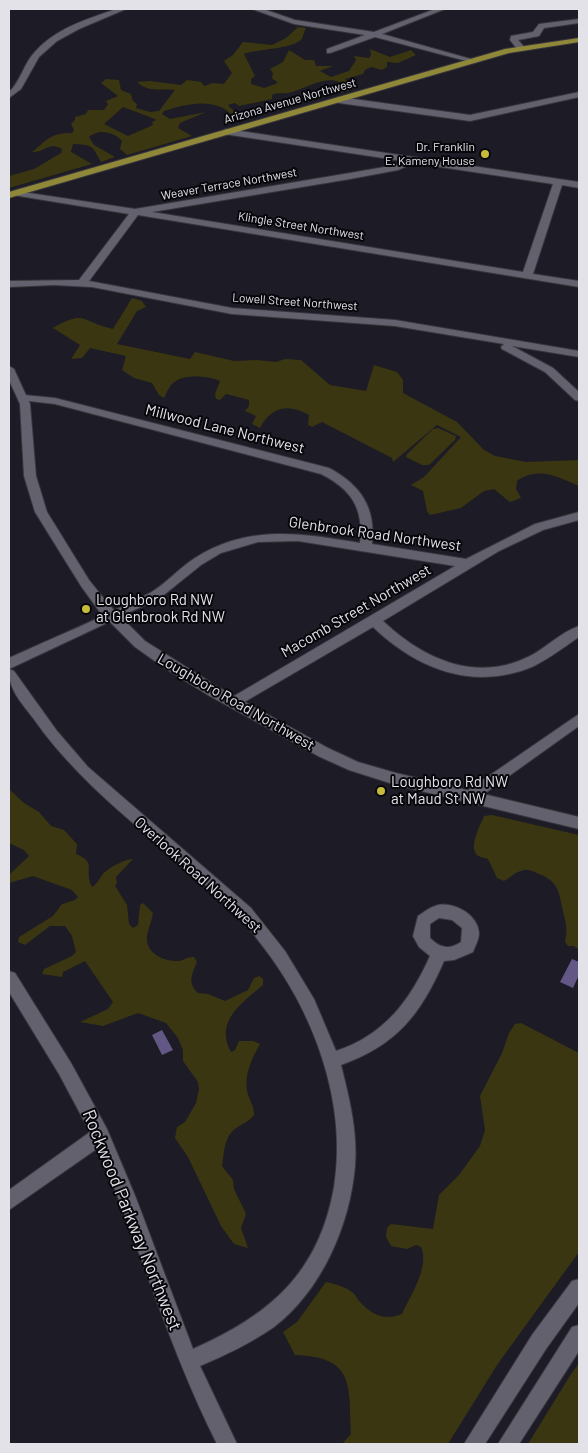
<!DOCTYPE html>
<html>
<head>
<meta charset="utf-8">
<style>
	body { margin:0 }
	#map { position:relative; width:588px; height:1453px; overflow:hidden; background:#1d1b25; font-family:Barlow,sans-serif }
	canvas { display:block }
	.frame { position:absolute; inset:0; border:10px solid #e3e2e9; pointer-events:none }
</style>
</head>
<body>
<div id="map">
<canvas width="588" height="1453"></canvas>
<div class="frame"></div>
</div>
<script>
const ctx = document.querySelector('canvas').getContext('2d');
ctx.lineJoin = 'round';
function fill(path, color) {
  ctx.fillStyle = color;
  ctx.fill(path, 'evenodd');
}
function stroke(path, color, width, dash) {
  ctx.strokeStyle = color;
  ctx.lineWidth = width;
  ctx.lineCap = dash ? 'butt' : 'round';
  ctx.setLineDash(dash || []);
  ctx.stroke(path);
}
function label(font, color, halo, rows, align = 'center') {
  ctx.font = font + ' Barlow,sans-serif';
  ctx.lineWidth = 4;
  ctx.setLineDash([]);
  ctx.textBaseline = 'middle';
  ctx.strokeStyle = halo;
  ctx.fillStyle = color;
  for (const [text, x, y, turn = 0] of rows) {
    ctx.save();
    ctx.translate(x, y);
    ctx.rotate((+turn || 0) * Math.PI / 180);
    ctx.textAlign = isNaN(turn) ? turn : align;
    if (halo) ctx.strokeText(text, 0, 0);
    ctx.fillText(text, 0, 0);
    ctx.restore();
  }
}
fill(new Path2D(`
	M298,27L306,28C304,31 303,37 302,39C293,49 257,49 244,54L255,76L251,79V84L264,88L278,83L272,78L273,73L270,69L283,62L289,50L305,60H314L316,66H333L320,71L331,77L349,71L356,60L354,56L369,58L371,55L370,49L390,57L411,50L416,55L398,63L387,62V67L382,70L371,67L365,70L363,74L345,79L355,88L342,93L339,91L345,86C329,71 305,90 288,93C282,94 279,92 272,95V99L239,106L235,103L228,105L242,120C234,120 230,111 223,108C204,99 183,105 164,111L162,114L170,119L206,112L180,123L178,128L192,136L127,155L120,149L122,141C114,132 99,128 89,137L94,145L115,157L101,162C92,147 96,145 73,144L71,152L92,164L9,188V176L34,169L61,153L62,149C49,141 44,153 32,152C48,139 51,133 72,133L74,130L71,124L75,120V117L86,114L88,110H104L108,104L106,101L118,96L101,83L106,79L119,80L121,90L131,94L133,101L137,104L136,108L150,112L159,111L175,90C161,88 148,93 137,82L150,81L181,85L187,80L201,82L204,86L213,83L224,84L232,73L224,61L233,55L243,42L272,45L286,38ZM123,107L155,119L156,120L152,122L153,125L128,136L104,124Z
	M132,298L142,301L146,307L137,311L117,344L190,359L195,352L234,361L257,360L276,362L285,359L301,360L330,385L366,391L374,365L397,372L403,380V393L457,422L484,450L495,456L526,462L579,460V486C558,477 538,466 517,481L516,489L521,498L510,502L494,489L484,491L461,508L430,515L427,511L423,491L411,485L424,477L461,437L437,425L393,462L392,458L322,422L312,427L308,425L309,415C288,403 271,407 260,428L252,424L256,416L245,411L249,406V400L226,394L220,400L216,399L215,394L220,381C211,376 185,374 176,381C170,384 167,392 164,398L159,395L152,383L134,378L122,370L126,356L90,348L82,358L71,359L80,345L53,328C87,309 80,322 113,329Z
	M438,428L456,436L455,440L429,465H422L406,457L407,454L433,429Z
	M9,789L24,803L39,812L51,826L64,830L77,844L76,854C98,863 83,870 92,887C98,883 99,879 103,874C108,868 125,859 133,859L116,877L117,883L115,886L127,905L129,924L133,928L138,925L140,905L143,903L153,913C152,921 148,928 147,936C145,952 162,961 176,961C183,962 186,956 194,957L197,962C192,974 187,983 198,993L208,994L225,1001L248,990L254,978L259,976L263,979V985C242,1003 214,1021 231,1052L235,1050L239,1041H253L260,1044C252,1058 244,1075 247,1091C249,1100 254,1105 254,1115C248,1122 242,1124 235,1129C224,1137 224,1154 222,1166L233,1180L234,1189L246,1214L241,1228L248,1248L234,1244L221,1226L188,1157L175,1138L177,1127L185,1122L196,1103L199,1089L198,1082L183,1061V1050L178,1038L166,1023L138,1013L103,1026L80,1022L108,1009L113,1002L85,961L63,972L62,977L42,974L44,969L72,956L76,952L72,936L65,926H50L25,945L18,942L19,937L53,916L62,904L75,900L78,897L72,890L33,876L9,883V875L29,856L24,850L9,843Z
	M492,815L579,835V950L574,946H568L565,942C568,928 566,925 563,911C559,894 560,882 539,874C534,872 529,869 524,870C515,872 511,877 504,881L497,878L488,859C485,858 479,857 477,855C468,847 481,824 484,816Z
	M521,1023L579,1053V1252L497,1365L448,1444H342L351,1434C349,1385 355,1357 295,1355L283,1332L297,1322L326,1282C336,1284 345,1287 352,1292C356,1295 357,1299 360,1302C372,1315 385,1321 402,1314C410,1296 430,1267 421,1247L416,1245L407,1249L391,1246L386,1237L387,1228L391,1224L433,1229L439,1195L459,1175L480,1146L485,1130L480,1096L502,1053L509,1033L515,1024Z
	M579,1363V1444H528L571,1374Z`), '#3a3611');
fill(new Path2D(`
	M572,959L579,962V975L573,988L560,982Z
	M162,1030L173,1050L162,1055L152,1035Z`), '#635885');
const minor = new Path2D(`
	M116,9H126L79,29L57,41L39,57L21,89L9,98V92C21,81 23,65 34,53C54,29 87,19 116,9Z
	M252,9H263L295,20L374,32L435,9H445L382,34L478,61L474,63L375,37L330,53H327V49L365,35L294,24Z
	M579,19V23L544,28L539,36L518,40L525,48L524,50H518L510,40L511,36L533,32L539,24Z
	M579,92V97L470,121L339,103L335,100L339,97L470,115Z
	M227,129L579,182V188L562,185L533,274L579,281V287L138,215L89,281L232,308L395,320L579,351V357L512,346L553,368L579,392V401L575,400L545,372L502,349L501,347L504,344L395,326L232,314L92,287L54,285L9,287V281L79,280L129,214L19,196L16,195V191L135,209L350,173L396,165L403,161L224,134V130ZM414,163L553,184L523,272L152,212L350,179L398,170Z
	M24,395L55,398L329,468C361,485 376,508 372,544L466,559L535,524L579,512V520L543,530L499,551L383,621C422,658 476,684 530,656C546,648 561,632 579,626V637C564,647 550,658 534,666C474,692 417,669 373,627L234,708L227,703L229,699L455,566L298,541L258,542L221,553L201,565L160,598L9,669V658C55,637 104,617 150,593C166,584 179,568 195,558C248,524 301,533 360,543C364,508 351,489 321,474L55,404L20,400L19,398Z
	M9,669L14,671L57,731L88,767L251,908L285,951L314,999L336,1051C384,1035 410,1001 430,956L419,947L413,936L418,916C424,912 430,907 438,905C455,902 478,915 479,933C479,940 475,946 473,952L454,960L444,961C421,1014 397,1045 341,1065C349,1097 358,1132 355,1166C350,1225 322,1290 274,1327C251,1343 226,1355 200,1366L237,1444H217C169,1349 140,1246 98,1148L9,1210V1190L90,1132L59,1074L9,992V971L15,973L71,1063L107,1129L136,1198L193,1349C270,1315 319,1273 334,1187C348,1102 313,1010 261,944C254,935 247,924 239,916C171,849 88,797 33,718C21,702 8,689 9,669ZM439,918L452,920L462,928L461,942C449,950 440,948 430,938V924Z
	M579,714V726L474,801H464L462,797L464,793Z`);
const secondary = new Path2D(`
	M9,366L14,369L30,404L36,476L47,512L89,580L109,605L145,641L218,687L328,748L358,762L396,773L579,817V829L396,785L349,770L318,756L208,695L166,669L135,647L99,611L81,586L35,512L24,476L20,404L9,380Z
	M579,1279V1303L546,1349L485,1444H464L532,1335L572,1281Z
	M579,1325V1351L519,1444H498L572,1327Z`);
const primary = new Path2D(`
	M579,38V42L509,53L9,198V192L505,49Z`);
stroke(minor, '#38363e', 2);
stroke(secondary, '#38363e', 2);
stroke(primary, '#38363e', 2);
fill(minor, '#63616d');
fill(secondary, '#63616d');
fill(primary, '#908839');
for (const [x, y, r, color] of [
	[485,154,5,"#c7bb3c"],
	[86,609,5,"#c7bb3c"],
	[381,791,5,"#c7bb3c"]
]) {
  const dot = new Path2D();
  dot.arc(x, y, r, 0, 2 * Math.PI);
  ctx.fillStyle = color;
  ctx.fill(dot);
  stroke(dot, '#07070b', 2);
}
label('12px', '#e3e2e9', '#07070b', [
	["Arizona Avenue Northwest",290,101,-16],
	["Weaver Terrace Northwest",229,184,-10],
	["Klingle Street Northwest",301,226,9],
	["Lowell Street Northwest",295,302,4]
]);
label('12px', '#e3e2e9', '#07070b', [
	["Dr. Franklin",475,147],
	["E. Kameny House",475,161]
], 'right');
label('15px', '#e3e2e9', '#07070b', [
	["Millwood Lane Northwest",225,429,14],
	["Glenbrook Road Northwest",375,534,8],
	["Macomb Street Northwest",356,611,-30],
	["Loughboro Road Northwest",236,702,30],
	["Overlook Road Northwest",198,875,42]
]);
label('15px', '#e3e2e9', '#07070b', [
	["Loughboro Rd NW",96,600],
	["at Glenbrook Rd NW",96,617],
	["Loughboro Rd NW",391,782],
	["at Maud St NW",391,799]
], 'left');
label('18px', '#e3e2e9', '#07070b', [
	["Rockwood Parkway Northwest",132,1220,68]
]);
</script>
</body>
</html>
